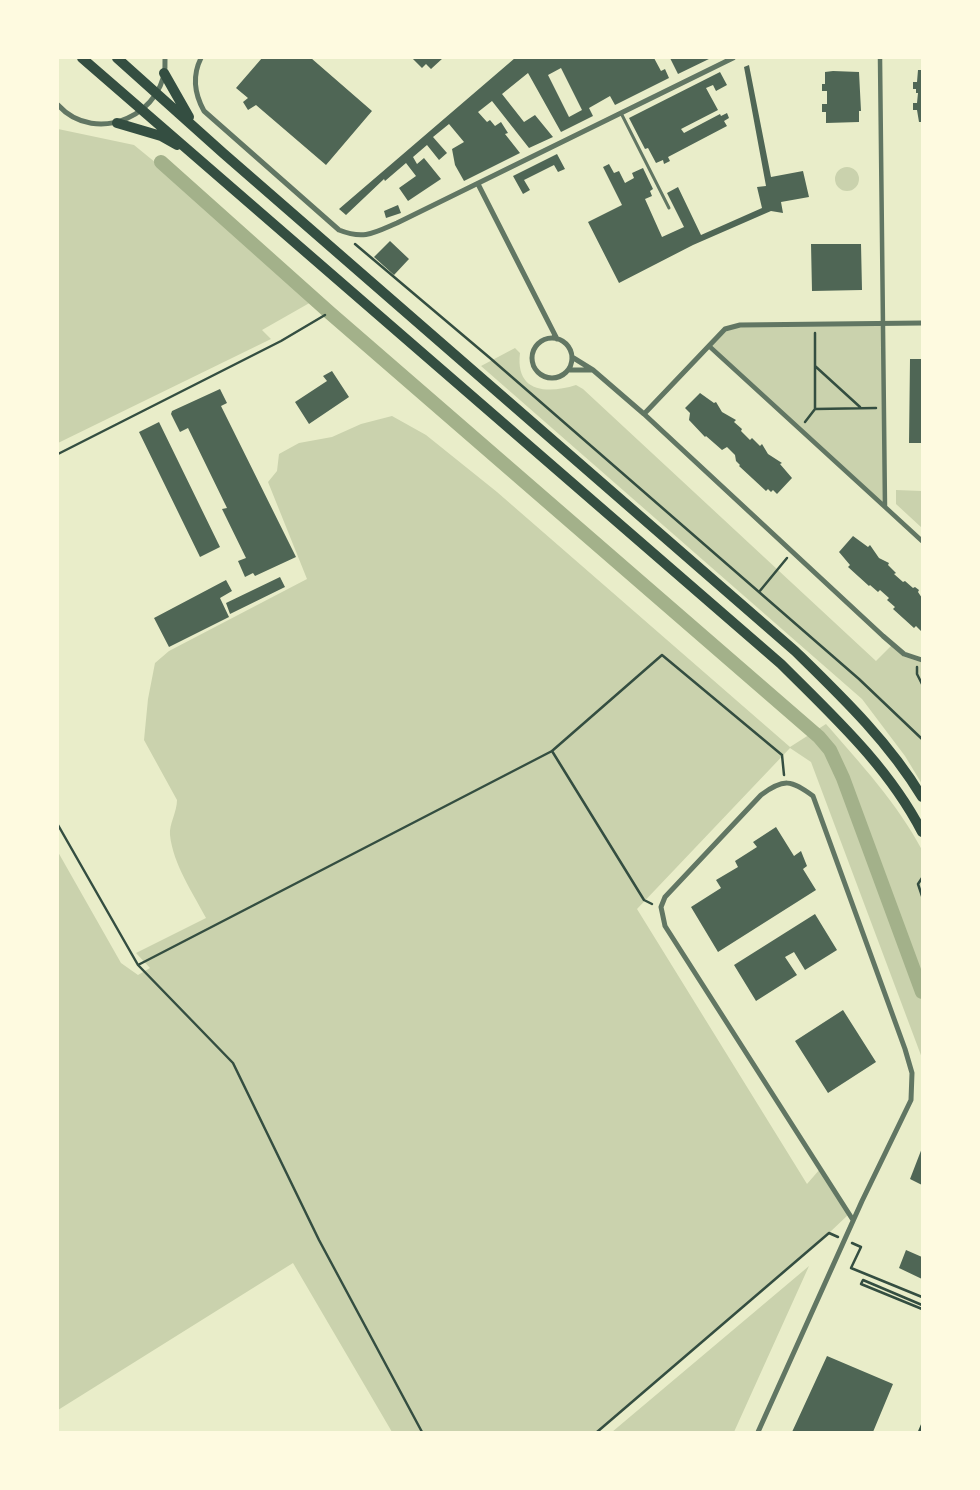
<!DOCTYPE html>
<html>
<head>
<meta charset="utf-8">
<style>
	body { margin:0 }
	#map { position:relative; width:980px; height:1490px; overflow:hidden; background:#e9edc9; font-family:"Golos Text",sans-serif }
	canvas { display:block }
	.frame { position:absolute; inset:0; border:59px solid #fefae0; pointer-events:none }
</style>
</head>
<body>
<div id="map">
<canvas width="980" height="1490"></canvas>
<div class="frame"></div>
</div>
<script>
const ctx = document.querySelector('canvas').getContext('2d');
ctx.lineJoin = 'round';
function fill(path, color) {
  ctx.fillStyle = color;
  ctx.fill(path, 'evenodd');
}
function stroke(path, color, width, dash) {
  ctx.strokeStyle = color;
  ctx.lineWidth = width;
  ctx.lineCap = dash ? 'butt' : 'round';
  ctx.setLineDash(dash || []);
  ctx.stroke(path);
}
fill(new Path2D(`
	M58,129L134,145L320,297L262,330L271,339L58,443Z
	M835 179a12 12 0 1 1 24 0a12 12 0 1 1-24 0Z
	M882,324L885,507L709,346L725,329L740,325Z
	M515,348L520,353C515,393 548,394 576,385L583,389L876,661L893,644L904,654L922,660V784L905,756L862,699L481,366Z
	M392,416L426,435L497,492L790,747L826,724C860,763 898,804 922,850V1058L811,762L790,748L637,909L807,1184L820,1169L849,1214L829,1233L597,1432H392L293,1263L58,1410V852L121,963L138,975L150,968L136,953L206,918C193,893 173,864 170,835C169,824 177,812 177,800L144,740L148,699L155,663L169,651L307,579L268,482L277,471L279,454L299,443L332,437L361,424Z
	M896,490L922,491V528L896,504Z
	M809,1266L734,1432H612Z`), '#cad2ad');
stroke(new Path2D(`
	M161,162L330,313L819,737L830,750L843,778L922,992`), '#a3b18a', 14);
fill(new Path2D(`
	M262,58H311L372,111L326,165L256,105L248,110L243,102L248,98L236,88Z
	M412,58H443L431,69L426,64L422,68Z
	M515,58H654L661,71L665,69L669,78L615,105L610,96L589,108L593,116L561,132L528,73L502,94L524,122L535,115L553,137L529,148L492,101L478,112L487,122L490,120L495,126L501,122L508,133L505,134L520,153L464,181L455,165L452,149L464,142L449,124L433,137L447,153L439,160L427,145L413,157L417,164L424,158L441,179L408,201L399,188L416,176L406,163L385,181L384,179L346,215L339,209ZM561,68L582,110L569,117L548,75Z
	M670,58H711L678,74Z
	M749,65L771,177L803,171L809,197L781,202L783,213L771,211L693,245L619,283L588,222L622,205L603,167L609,164L614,173L619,171L625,183L634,178L632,173L643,168L653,189L650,191L652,196L645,199L662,237L684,227L667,193L678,187L701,235L762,208L757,187L766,186L744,67Z
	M918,70H922V122H919L917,110H913V103H917L918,93H916V89H913V82H917Z
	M833,71L859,72L861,111H859V122L826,123V112H822V104H827V91H822V84H825V72Z
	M720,72L727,85L716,91L713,85L706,88L718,110L681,129L684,133L720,114L721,116L727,113L729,118L724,121L727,126L668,157L670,161L664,164L663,160L656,163L648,148L645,149L629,118Z
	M557,154L565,169L558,172L554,165L524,180L530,190L523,194L513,176Z
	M398,205L401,213L386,218L384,211Z
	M390,241L409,259L394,275L374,257Z
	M811,244H861L862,290L812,291Z
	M910,359H922V443H909Z
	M332,371L349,397L309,424L295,402L327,381L323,376Z
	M220,389L227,403L221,406L296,557L255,576L253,573L245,577L238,561L246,558L222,509L227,508L188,428L180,432L171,414L172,411Z
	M700,393L714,403L716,402L722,412L736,420L734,422L742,429L741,431L750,440L752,438L760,446L762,444L768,454L782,463L780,464L792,478L777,494L773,490L771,492L768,489L766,491L739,466L740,465L736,461L735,455L727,447L722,450L706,436L705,437L689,420L690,413L685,408Z
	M159,422L220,547L200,557L139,432Z
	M853,536L868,547L870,545L879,558L889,563L888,565L896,573L894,574L903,582L905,581L913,588L915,587L919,590L918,592L922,598V632L916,626L914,628L893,609L895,607L887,600L889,598L880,590L878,592L870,585L869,586L848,567L850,565L839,552Z
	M280,577L285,587L230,614L226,603Z
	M226,580L232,591L220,598L229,617L169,647L154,618Z
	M776,827L794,856L801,851L807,866L803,869L816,890L718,952L691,907L721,888L716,880L738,867L735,861L757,847L753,842Z
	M815,914L837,950L805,970L794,952L785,957L797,975L756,1001L734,965Z
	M843,1010L876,1062L828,1093L795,1041Z
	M922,1148V1185L910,1179Z
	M906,1250L922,1257V1279L899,1268Z
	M827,1356L893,1384L873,1432H792Z`), '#4f6655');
stroke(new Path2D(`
	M355,244L490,358L859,679L922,739
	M815,366L860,407
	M815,409L876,408
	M805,422L815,409V333
	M58,454L281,341L325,315
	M759,592L787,558
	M917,667V674L922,684
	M552,751L662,655L782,755L784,775
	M58,825L138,965L233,1063L319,1240L422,1432
	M922,878L918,884L922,896
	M138,965L552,751L644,900L652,904
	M852,1243L861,1247L851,1268L922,1297
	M922,1305L863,1280L861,1284L922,1309
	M597,1432L829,1233L838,1237
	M919,1432L922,1425`), '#344e41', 2.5);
stroke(new Path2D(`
	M621,113L669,208`), '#617663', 3);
stroke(new Path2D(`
	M880,58L885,507L922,541
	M709,346L885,507`), '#617663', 4.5);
stroke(new Path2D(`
	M201,58C192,76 194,93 204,111L339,230C364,240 374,233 397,223L733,58
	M58,105C96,147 169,114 165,58
	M478,184L557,339
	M532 358a20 20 0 1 1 40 0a20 20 0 1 1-40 0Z
	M572,357L593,370L644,414L883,636L904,654L922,660
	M568,370H592
	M644,414L725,329L740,325L922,323
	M758,1432L862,1201L911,1100L912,1073L905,1049L813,796C791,780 784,778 761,795L665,897L661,907L665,926L853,1220`), '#617663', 5);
stroke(new Path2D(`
	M82,58L781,664C833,716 888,766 922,832
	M117,58L223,153L795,651C842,697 888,741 922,797
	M164,73L189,117
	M117,123L161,136L177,145`), '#344e41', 10);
</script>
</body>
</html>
